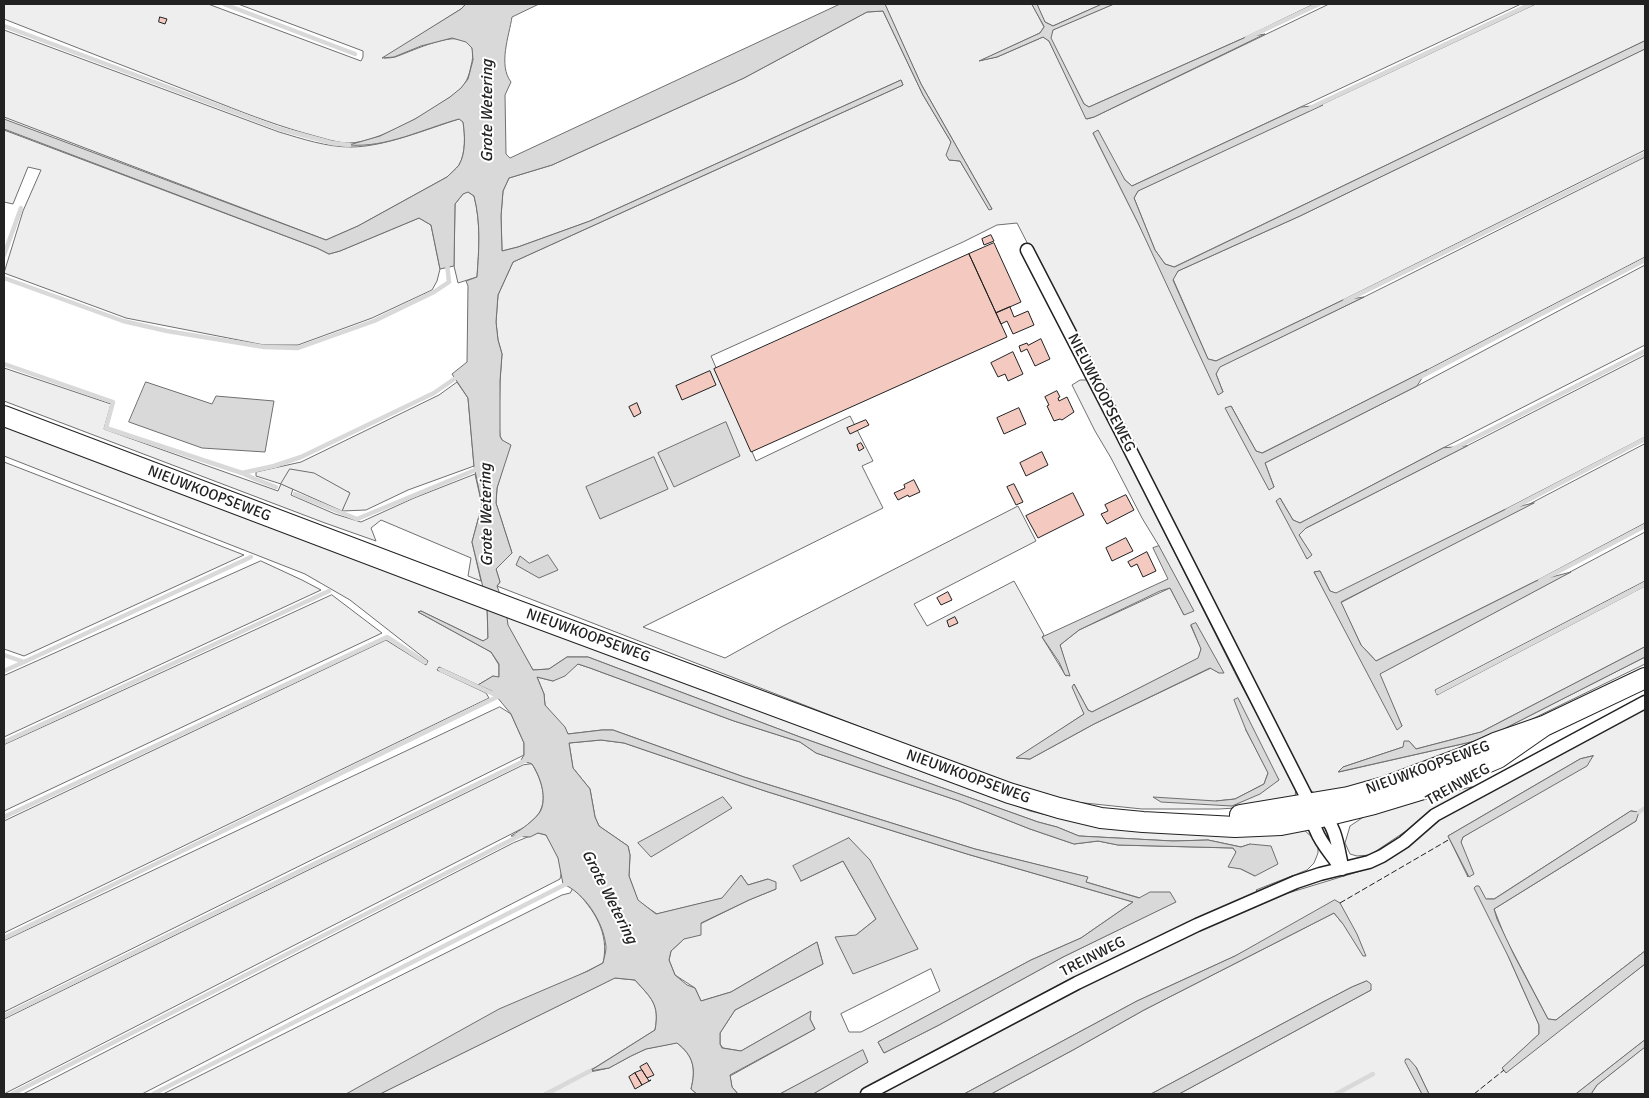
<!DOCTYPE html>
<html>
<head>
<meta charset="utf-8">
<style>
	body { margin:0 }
	#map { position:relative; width:1649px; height:1098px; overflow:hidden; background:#fff; font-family:Signika,sans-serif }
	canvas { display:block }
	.frame { position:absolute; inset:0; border:5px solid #222; pointer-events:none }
</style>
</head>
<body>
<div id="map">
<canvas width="1649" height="1098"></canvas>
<div class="frame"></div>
</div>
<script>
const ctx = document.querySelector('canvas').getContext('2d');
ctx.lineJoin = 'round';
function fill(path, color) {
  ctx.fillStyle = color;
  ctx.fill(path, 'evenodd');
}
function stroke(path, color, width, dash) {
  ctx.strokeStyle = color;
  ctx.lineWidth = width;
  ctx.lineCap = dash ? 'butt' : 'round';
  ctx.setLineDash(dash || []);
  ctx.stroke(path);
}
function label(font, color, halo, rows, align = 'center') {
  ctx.font = font + ' Signika,sans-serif';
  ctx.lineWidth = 4;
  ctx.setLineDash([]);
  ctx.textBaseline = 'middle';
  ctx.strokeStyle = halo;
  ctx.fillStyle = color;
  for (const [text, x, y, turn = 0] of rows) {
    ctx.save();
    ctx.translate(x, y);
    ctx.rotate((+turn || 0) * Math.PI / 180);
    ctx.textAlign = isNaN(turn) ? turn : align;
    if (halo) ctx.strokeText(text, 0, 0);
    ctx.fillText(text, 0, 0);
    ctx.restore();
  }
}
const green = new Path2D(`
	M4,4H208L361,61L363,57V51L238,4H466L461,9L384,58C387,58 391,58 395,57C414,51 485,14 471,66C469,76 466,85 457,92C434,110 378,143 349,143C338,143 326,139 315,136C281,127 252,116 219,103C147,75 75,47 4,19Z
	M885,4H1032L1044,27L1040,33L982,60L997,57L1043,37L1049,41L1087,119L1094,117L1329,4H1521L1132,186L1125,180L1093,133L1223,392L1216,374L1219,367L1364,297L1645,157V257L1427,370L1262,453L1256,451L1231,406L1274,487L1265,463L1417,386L1645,265V345L1443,448L1300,523L1293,520L1280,498L1307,559L1311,555L1299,535L1306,528L1645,355V437L1504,510L1336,594L1330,591L1320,571L1314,572L1402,726L1379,674L1645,532V581L1435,690L1437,695L1645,586V647L1481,732L1416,749L1409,741L1403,747L1343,767L1339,772L1484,739L1645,657V664L1524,723L1434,764L1321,796L1311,791L1298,770L1017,223L997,225L963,242L711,356L756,461L850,416L873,461L862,466L883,508L643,627L725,658L783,626L1018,506L1036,541L914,604L927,626L1014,581L1044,635L1042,637L1066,676L1069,675L1060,645L1079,630L1170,588L1184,615L1159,546L1142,518L1111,458L1095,431L1072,385L1080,380H1088L1238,679L1296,787L1295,798L1285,805L1219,809H1142L1075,802L1017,786L977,772L497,586L500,582L496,569L512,553L496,503L497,488L502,471V440L500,436L499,422L500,381L502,354L498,340L496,322L498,295L513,262L903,85L901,80L590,221L518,247L502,251L501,216L503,191L509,178L552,165L744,78L867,12L883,11L923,95L951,142L949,160L960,161L989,209H992L921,84ZM1191,626L1219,673L1211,668L1094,724L1030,759L1017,758L1084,714L1074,684L1088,710L1092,712L1199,658L1201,649ZM1246,730L1279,780L1232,806L1216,801L1235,799L1264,784L1268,773Z
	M1037,4H1102L1053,26L1045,22Z
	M1114,4H1314L1246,37L1089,107L1084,104L1050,38L1053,30Z
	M1536,4H1645V41L1174,267L1165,264L1155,250L1134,198L1138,191Z
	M4,30L279,132C303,139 326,147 351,147C384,147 427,129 459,119L463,121C465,135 466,153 459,165C456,169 451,173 447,177L358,226L326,240L4,117Z
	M1645,49V150L1343,300L1216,361L1208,359L1173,279L1178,271L1300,216Z
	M4,130L317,248L329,254L340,251L419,218L431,225L440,269L437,281L432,290L372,318L298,345H264L126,318L4,273L23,211L41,170L28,167L13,204L4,202Z
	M468,192L474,196C481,223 479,249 477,277L458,283L454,266L455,204L463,194Z
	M4,368L111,404L104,429L278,491L281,484L256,476V472L301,462L439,395L457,382L468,398L474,466L408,490L366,510L342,511L349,492L282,484L293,489L291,495L335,514L361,522L414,498L475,474L482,505L472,542L481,581L468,576L471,558L381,520L371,528L376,541L325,523L4,401Z
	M4,424L487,604L488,639L483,641L421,611L418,612L491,652L499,665V678L493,676L478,685L439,667L437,670L486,693L489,698L4,933V821L386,640L426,665L428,661L350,600L305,574L4,456Z
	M1645,444V523L1536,581L1376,661L1361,645L1341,603Z
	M4,462L244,555L24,656L4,649Z
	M261,561L302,580L321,590L4,737V676Z
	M332,595L382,633L4,811V745Z
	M506,611L1030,811L1092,826L1144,831L1303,829L1314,839L1318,845V853L1314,863L1307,870L1256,890L1267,901L1285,894L1367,869L1386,861L1411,844L1438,820L1645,708V951L1556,1020L1548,1019L1505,937L1494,909L1636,821L1638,812L1631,811L1494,899H1487L1509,958L1539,1025V1034L1503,1068L1505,1072L1645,964V1040L1576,1094H1429L1416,1067L1417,1084L1422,1094H1179L1371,990L1367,981L1352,987L1323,1002L1151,1094H991L1073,1050L1144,1010L1334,913L1343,924L1340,903L1235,956L1137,1001L964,1094H813L868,1062L834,1066L780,1094H738L732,1087L730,1076L815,1029L810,1019V1012L741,1051L723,1048L720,1044V1033L735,1010L823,964L817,942L731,992L701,1001L695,988L675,975L669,960L671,951L700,924L749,900L776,889L768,879L748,885L741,875L723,898L657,914L638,901L629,876L630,855L628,846L599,826L595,817L590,789L573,768L569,743L601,740L624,743L765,791L967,854L1133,902L1081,938L1031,960L878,1042L884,1053L939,1025L1063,957L1175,902L1140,898L1086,882L1087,877L975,849L744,777L613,730H602L568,734L545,705L544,694L537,677L553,681L578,664L590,668L734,721L800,742L816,753L959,801L1030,829L1074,844L1098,841L1118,845L1233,848L1236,852L1241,869L1255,876L1250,844L1241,847L1208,840L1173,841L1079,836L1057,827L1038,822L800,737L588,657H567L549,669L533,670L507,625ZM1593,756L1463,837L1461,842L1468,877L1448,836L1580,759ZM849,838L918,949L856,935L876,919L843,861L801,881ZM931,969L940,991L861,1032H849L841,1014Z
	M500,707L511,714L524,743V755L4,1012V941Z
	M532,764C540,777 547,795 541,809C539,816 530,822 525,827L4,1094V1019L523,765Z
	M1472,787L1370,855L1357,856L1350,854L1345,843L1350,826L1368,814L1405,803Z
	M538,833L546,835C553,847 565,864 560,879L142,1094H23L513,843Z
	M573,888C594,909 610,933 603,963L351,1092L346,1094H163L562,895L570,893Z
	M615,978L635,980C651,998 660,1004 655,1030L596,1067L543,1094H380Z
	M677,1043C694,1056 696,1069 691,1089L697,1094H549L590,1072L609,1068L631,1056L646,1049Z
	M1645,1047V1094H1591L1597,1085Z`);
fill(green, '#eee');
stroke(green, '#6f6f6f', 1);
const parking = new Path2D(`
	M290,469L314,473L350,493L342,511L281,484Z`);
fill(parking, '#ededed');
stroke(parking, '#6f6f6f', 1);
const water = new Path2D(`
	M466,4H539L512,17C509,36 498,65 511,82L505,95L506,154L510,158L840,4H885L921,84L992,209L989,210L960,161L949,160L946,155L951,142L923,95L883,11L867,12L744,78L552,165L509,178L503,191L501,216L502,251L518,247L590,221L901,80L903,85L513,262L498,295L496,322L498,340L502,354L500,381V436L502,440L511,445L497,488L496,503L512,553L496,569L500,582L497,586L506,611L508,625L533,670L549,669L567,657H588L800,737L1038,822L1057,827L1079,836L1173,841L1208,840L1241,847L1250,844L1271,846L1278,864L1255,876L1241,869L1228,867L1236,852L1233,848L1118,845L1098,841L1074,844L1030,829L959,801L816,753L800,742L734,721L590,668L578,664L565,676L553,681L537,677L544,694L545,705L565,727L568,734L602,730H613L744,777L975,849L1088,877L1086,882L1139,898L1150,892H1170L1176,902L1063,957L939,1025L884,1053L878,1042L1031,960L1081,938L1133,902L967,854L765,791L624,743L601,740L569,743L573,768L590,789L595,817L599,826L628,846L630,855L629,876L638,900L656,914L722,898L741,875L748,885L768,879L776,882V889L749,900L701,923V935L684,939L671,951L669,960L675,975L687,985L695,988L701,1001L731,992L817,942L823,964L735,1010L720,1033V1044L722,1048L741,1051L811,1011L810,1019L815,1029L730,1075L732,1087L738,1094H697L691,1089C696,1069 694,1056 677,1043L646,1049L631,1056L609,1068L590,1071L655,1030C660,1004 651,998 635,980L615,978L380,1094H346L499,1009L588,971L603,963C604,958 606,952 606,947C604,923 585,893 563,884L558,858L546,835L538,833L530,837L511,836C519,831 537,819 541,810C547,796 540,776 532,764L521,760L524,755V743L511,714L492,691L478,685L493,676L499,677V664L491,652L418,612L421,611L483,641L488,638L487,604L472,542L482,505L474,466L468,398L452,374L467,362L468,286L466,281L477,277C479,249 481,223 474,196L468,192L463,194L455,204L454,266L440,269L431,225L419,218L340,251L329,254L317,248L4,129V119L326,240L358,226L447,177C451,173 456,169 459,165C466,153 465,135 463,122L459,119C423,129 386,148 349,145L380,136L415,119L450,97L461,88L468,79L473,60L472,48L466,42L452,38L421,46L394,57L382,58L461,9Z
	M1032,4H1037L1045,22L1053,26L1102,4H1114L1053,30L1051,38L1084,104L1089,107L1246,37L1265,34L1094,117L1086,119L1049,41L1043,37L997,57L979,61L1040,33L1044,27Z
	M1645,41V49L1300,216L1178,271L1173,280L1208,359L1216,361L1343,300L1364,297L1220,367L1216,374L1223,392L1218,395L1138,223L1093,133L1098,130L1125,180L1132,186L1301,107L1323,105L1138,191L1134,198L1155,250L1165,264L1174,267Z
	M1427,370L1417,386L1265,463L1274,487L1269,490L1225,408L1231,406L1256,451L1262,453Z
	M146,382L212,404L216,396L274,401L265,452L202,448L129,422Z
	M726,422L740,456L674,487L658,453Z
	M1467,446L1306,528L1299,535L1312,555L1307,559L1276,501L1280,498L1293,520L1300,523L1443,448Z
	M654,457L668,489L600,519L586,487Z
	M1534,503L1341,602L1361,645L1376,661L1536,581L1571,572L1380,674L1402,726L1397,730L1314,572L1320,571L1330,591L1336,593L1504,510Z
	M1159,546L1194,611L1184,615L1170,588L1160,591L1079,630L1060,645L1070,676L1065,675L1059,662L1042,637L1168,579L1153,548Z
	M548,555L558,570L539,578L516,565L520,556L529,563Z
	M1196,623L1224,673H1219L1210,668L1094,724L1030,759L1016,758L1084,714L1072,687L1074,684L1088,710L1092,712L1198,658L1201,649L1191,625Z
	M1645,647V657L1484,739L1338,772L1343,767L1403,747L1404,741H1409L1416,749L1481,732Z
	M1238,698L1279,780L1260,794L1232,806L1161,802L1153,797L1216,801L1235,799L1264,784L1268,773L1246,730L1234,700Z
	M1593,756L1587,766L1463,837L1461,842L1474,874L1469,877L1448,836L1580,759Z
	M723,797L732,808L651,857L638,843Z
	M1631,811L1639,812L1636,821L1494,909L1497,919L1514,955L1548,1019L1556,1020L1645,951V964L1506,1073L1502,1068L1539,1034V1025L1509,958L1474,888L1476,886H1479L1486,899H1494Z
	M849,838L870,860L918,949L853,974L835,937L856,935L876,919L843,861L801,881L793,866Z
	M1335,900L1340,903L1357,934L1366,956H1363L1343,924L1334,913L1144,1010L1073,1050L991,1094H964L1137,1001L1235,956Z
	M1367,981L1371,984V990L1179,1094H1151L1323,1002L1352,987Z
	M1645,1040V1047L1597,1085L1591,1094H1576Z
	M863,1050L868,1062L813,1094H780Z
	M1406,1059H1409L1416,1067L1429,1094H1422L1405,1062Z`);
fill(water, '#d9d9d9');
stroke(water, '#6f6f6f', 1);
stroke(new Path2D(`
	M224,4L355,54
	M4,26L280,129L332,143L349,145
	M1247,38L1319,4
	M1310,108L1531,4
	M4,255L21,208
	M4,278L123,321L167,331L264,347L298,348L374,321L434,292L449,282L447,263
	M1345,301L1645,154
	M4,364L113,402L106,428L242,473L274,466L301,457L434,393L460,375
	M1420,377L1645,260
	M1453,449L1645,351
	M242,473L255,479L276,487
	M295,494L357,519L475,470L477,467
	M1507,511L1645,439
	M1540,581L1645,526
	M4,655L24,662L251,557
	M441,670L498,696
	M4,671L24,662
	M1438,692L1645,584
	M4,742L329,591
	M1639,812L1645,808
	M4,817L387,637L425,662
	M4,938L499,696H502
	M4,1016L528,759
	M12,1094L523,834
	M153,1094L568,883
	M546,1094L590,1071
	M1336,1094L1373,1074`), '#d9d9d9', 4.5);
const building = new Path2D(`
	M160,17L167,19L165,24L159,22Z
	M991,235L994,241L984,245L982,239Z
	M994,243L1021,302L996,313L969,254Z
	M969,254L1007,337L751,452L714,369Z
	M1010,307L1014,317L1028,311L1034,325L1013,334L1007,321L1001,324L996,313Z
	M1041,339L1050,359L1035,366L1027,349L1021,352L1019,346L1027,343L1028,345Z
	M1013,352L1023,374L1008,381L1005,374L998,377L991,363Z
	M710,371L716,385L682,400L676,386Z
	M1057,391L1060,397L1058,398L1059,401L1067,397L1074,412L1062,420L1060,419L1054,421L1047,406L1049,405L1045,397Z
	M637,403L641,413L634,417L629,407Z
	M1019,408L1026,424L1004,434L997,418Z
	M866,420L869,425L850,434L847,428Z
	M861,443L864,448L859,451L857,445Z
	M1042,452L1048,465L1026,476L1020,463Z
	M914,480L920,492L909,497L908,495L898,500L894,493L905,488L904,485Z
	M1014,484L1023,502L1016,505L1007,487Z
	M1073,493L1084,515L1038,538L1026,516Z
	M1126,495L1134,510L1107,524L1101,514L1108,511L1105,505Z
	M1126,538L1133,551L1112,561L1106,548Z
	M1147,552L1156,571L1143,577L1137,564L1131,567L1128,562Z
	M948,592L952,600L941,605L937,598Z
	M955,617L958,623L949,627L947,621Z
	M647,1063L654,1075L647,1078L640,1067Z
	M642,1070L649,1081L651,1080L642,1085L635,1073Z
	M635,1073L642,1085L635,1089L629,1077Z`);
fill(building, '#f3c9c0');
stroke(building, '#222', 1);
const street = new Path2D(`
	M1027,250L1120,430L1310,804C1311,832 1326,848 1342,869
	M1320,812C1336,824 1338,848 1342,866
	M867,1094L1077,983L1197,925L1296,882L1320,874L1369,862L1382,856L1404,842L1435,815L1645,702`);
const primary = new Path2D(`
	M4,416L516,610L1009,793L1059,808L1101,818L1143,822L1235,827L1281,825L1317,818L1374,804L1430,787L1498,758L1544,726
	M1240,815L1348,797L1387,786L1464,757L1495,743L1544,726L1645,678`);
stroke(street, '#222', 15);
stroke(primary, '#222', 22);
stroke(street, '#fff', 12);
stroke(primary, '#fff', 20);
stroke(new Path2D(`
	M1340,903L1450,839
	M1474,1094L1504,1070`), '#222', 1, [6, 2.5]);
label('15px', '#222', '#fff', [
	["NIEUWKOOPSEWEG",1101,393,63],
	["NIEUWKOOPSEWEG",209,494,21],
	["NIEUWKOOPSEWEG",588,636,20],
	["NIEUWKOOPSEWEG",1428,768,-20],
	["NIEUWKOOPSEWEG",968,777,20],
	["TREINWEG",1458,785,-29],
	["TREINWEG",1093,957,-27]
]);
label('italic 16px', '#222', '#fff', [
	["Grote Wetering",488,111,-90],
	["Grote Wetering",487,515,-91],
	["Grote Wetering",609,897,63]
]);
</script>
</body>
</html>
